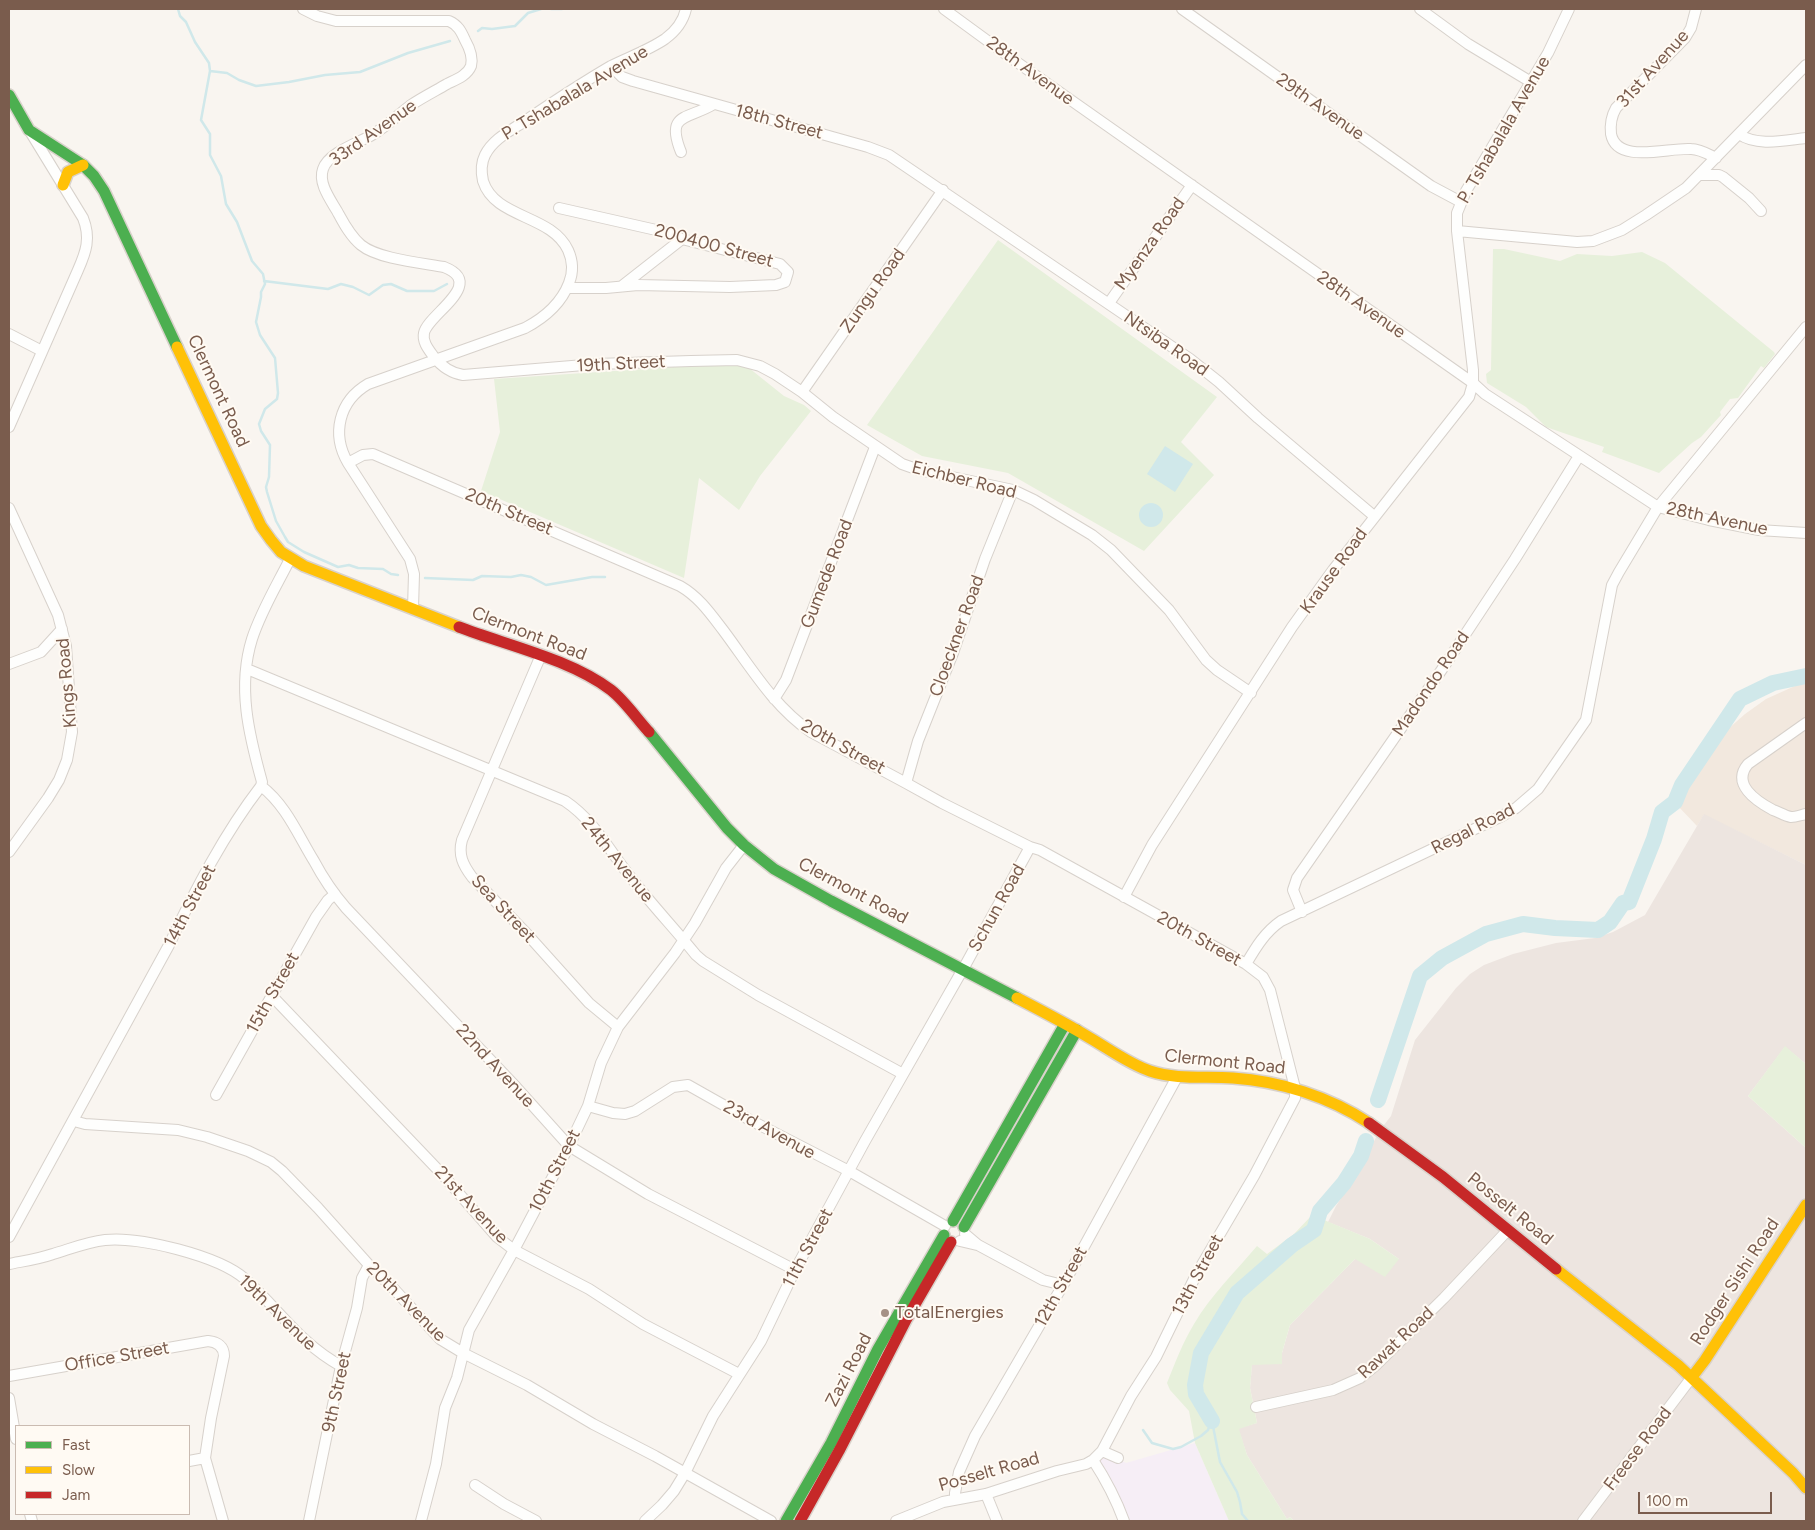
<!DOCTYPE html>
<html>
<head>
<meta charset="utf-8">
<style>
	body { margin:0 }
	#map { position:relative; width:1815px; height:1530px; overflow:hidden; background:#f9f5f0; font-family:Figtree,sans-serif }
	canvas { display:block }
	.frame { position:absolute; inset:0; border:10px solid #7a5c4d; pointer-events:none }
	.legend { position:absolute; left:15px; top:1425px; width:175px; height:90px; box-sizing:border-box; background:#fffaf3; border:1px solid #cabbb1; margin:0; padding:6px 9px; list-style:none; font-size:15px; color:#7a5c4d }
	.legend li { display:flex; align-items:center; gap:10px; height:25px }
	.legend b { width:25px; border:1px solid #cabbb1 }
	.scale { position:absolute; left:1638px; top:1492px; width:134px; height:22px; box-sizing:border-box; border:2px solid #7a5c4d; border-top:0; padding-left:6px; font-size:15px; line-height:18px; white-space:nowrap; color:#7a5c4d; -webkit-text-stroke:4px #fffaf3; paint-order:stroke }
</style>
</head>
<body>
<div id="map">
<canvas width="1815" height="1530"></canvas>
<div class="frame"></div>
<ul class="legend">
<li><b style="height:6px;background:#4caf50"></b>Fast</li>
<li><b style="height:6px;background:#ffc107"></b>Slow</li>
<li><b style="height:6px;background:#c62828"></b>Jam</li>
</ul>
<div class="scale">100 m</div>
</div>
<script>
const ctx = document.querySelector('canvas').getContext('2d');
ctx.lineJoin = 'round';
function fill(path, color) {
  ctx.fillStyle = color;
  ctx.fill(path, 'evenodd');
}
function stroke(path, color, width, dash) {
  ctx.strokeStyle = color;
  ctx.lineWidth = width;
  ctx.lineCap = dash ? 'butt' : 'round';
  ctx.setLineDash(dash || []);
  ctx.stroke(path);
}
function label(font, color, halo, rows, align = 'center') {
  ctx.font = font + ' Figtree,sans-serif';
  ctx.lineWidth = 4;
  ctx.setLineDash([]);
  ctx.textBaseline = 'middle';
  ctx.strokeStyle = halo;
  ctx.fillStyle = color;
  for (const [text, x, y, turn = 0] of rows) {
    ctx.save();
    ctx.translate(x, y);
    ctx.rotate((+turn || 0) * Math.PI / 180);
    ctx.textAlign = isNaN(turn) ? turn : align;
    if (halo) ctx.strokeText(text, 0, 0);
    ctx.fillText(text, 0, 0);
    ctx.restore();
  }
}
fill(new Path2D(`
	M1806,681V865L1704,815L1697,826L1676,804L1727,730L1745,714L1766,699Z`), '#f2e8de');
fill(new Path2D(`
	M1704,814L1806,865V1064L1785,1047L1748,1096L1806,1148V1521H1294L1290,1517L1287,1519L1247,1455L1238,1428L1257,1423L1250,1388L1252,1364L1282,1353L1290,1325L1355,1259H1399L1370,1239L1328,1222L1336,1206L1357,1173L1380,1130L1391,1116L1415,1040L1456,988L1470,974L1484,965L1513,954L1556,943L1595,938L1613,932L1645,915Z`), '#ede5e0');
fill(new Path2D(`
	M1195,1443L1229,1521H1124L1094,1460L1103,1451L1126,1463Z`), '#f6eef6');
fill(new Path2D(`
	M998,240L1217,397L1181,442L1214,475L1144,551L1008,473L922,456L867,425Z
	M1493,249H1504L1560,261L1577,254L1612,256L1642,252L1665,263L1774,352L1775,354L1764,368L1761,366L1738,398L1730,399L1720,412L1721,415L1701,437L1692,443L1659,473L1602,452L1604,447L1546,427L1526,407L1487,383L1486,374L1491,370Z
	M737,365L749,368L784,396L804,405L811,411L760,476L739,510L699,478L684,578L481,491L500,432L494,379L689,366Z
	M1785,1046L1806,1064V1148L1748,1096Z
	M1312,1215L1370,1239L1399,1259L1385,1277L1355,1259L1290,1325L1282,1353V1364L1252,1365L1250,1388L1257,1423L1239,1429L1247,1455L1287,1519L1290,1517L1294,1521H1229L1195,1443L1189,1411L1170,1390L1167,1383C1175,1363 1183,1342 1194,1324C1211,1295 1236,1271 1257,1246L1267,1254L1294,1234Z`), '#e7f0db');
fill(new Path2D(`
	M1165,446L1193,464L1175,492L1147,474Z
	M1139 515a12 12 0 1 1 24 0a12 12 0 1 1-24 0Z`), '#d0e8ea');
stroke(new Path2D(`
	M178,9L180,16L186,22L195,42L209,63L210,71L201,120L210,134V155L221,176L226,204L237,222L252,261L263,274L265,284L261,292V297L256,322L260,335L275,358L278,393L277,399L265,409L259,424L261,431L270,445L269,477L266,487L267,492L276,521L285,537L288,542L304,552L338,567L349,565L358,568L383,569L391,574L398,575
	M551,9H562
	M478,31L482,28L492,29L515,26L528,13L541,9
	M210,71L227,73L239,80L256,86L289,82L325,75L360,72L408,53L450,41
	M264,281L328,289L341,284L353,287L369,295L383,285L391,284L407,291H434L447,284
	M425,578L473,580L482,576L511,577L521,575L531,577L546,585L592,577H605
	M1212,1421L1220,1462L1237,1492L1240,1502L1242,1514L1248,1521
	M1143,1430L1152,1443L1173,1449L1181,1447L1201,1436L1208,1430L1211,1422`), '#d0e8ea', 2.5);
stroke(new Path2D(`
	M1378,1100L1420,976L1442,958L1486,934L1523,924L1555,928L1598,930L1610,922L1623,903L1629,902L1654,839L1662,812L1675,802L1682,785L1740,699L1773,683L1806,676
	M1212,1421L1196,1394L1195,1385L1201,1353L1237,1293L1292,1245L1314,1230L1320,1211L1344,1183L1361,1156L1366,1141`), '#d0e8ea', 16);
const street = new Path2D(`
	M303,9L317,16L336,21H449C458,25 461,31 465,40C469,47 473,58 471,66C467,76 455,80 447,84C435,91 423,97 411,105C398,115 386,127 372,135C358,143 328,153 323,169C318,183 330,199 337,211C343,222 350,236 361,245C378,259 422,263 444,267C487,284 428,314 424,333C422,342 429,350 434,357C442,367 451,373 463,375L596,364L691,361L737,360L760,366L775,374L802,392L833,417L902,464L919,470L1013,490L1034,500L1092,535L1111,550L1169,610L1206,660L1217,670L1251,693
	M944,9L1011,58L1473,383L1485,394L1658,507L1709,520L1759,530L1806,533
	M1182,9L1431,186L1461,202
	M1420,9L1468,44L1531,82
	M1696,9L1691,28L1685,38L1616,108C1612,115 1610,125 1611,134C1617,165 1669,147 1691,149C1700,149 1708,154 1716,158
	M611,66L622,77L633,81L868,147L889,155L1190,359L1219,382L1258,418L1374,516
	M1739,134C1757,147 1786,140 1806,138
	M681,152C665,112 688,120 714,104
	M1700,175H1719L1723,177L1749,198L1761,211
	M559,208L665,232L682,239L780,264L788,272L785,282L776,285L730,287L638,285L606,288H567
	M1457,231L1577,242L1593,241L1622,230L1646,215L1686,188L1806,65
	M622,286L682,239
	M1109,303L1192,185
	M9,334L42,351
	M802,392L943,190
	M9,427L78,270C86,252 91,238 83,218L31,133
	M348,463L363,455L373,454L680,586C699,597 710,613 723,630C750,666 773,706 811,732L906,783L942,803L1030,847L1040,850L1246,964L1263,977L1270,990L1295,1088V1098L1254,1176L1197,1273L1156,1357L1131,1396L1102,1451L1093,1460L1086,1464L1057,1471L986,1494L943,1502L896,1521
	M9,508L58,615L66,646L72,732L67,760L59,780L48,798L9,852
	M413,608L414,574L410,559L348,463C331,434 339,401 368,384L525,328C544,318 561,304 569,283C573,273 573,261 568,250C551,214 495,219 483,181C481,172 481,163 485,155C493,139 510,131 525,121C553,102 582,83 611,66C629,57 649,50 665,39C676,31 683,22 686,9
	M541,655L462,840C458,855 463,865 472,877L527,934L589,1003L618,1027
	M9,664L41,652L62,629
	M247,669L565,801C595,821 610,852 632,879C652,905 675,929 696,955L703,961L758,995L903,1074
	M774,699L786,680L875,447
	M1806,723L1748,764C1731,784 1756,801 1773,810C1779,812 1785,816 1791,817C1796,817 1801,815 1806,814
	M906,783L918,741L953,653L985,559L1013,490
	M261,786C286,805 298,835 314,861C323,878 334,894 346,908L516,1087L569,1146L648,1194L795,1270
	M1124,897L1152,845L1292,627L1333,570L1469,397L1473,383V370L1457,231V213L1466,191L1548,53L1569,9
	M1302,912L1293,890L1297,878L1445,665L1515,559L1579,456
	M1246,964C1256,947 1265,932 1281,921L1502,816L1516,808L1538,789L1586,720L1612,585L1619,572L1658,507L1806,327
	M272,996L441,1173L497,1237L514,1250L589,1289L643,1324L739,1374
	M216,1095L316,917L328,900L335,894
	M588,1106L613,1113L625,1114L635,1111L673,1087L688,1085L750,1120L849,1171L945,1226
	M74,1121L85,1124L178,1130L207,1137L248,1151L271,1162L282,1171L318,1208L369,1265L394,1289L440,1339L463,1353L527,1385L593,1424L655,1456L771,1521
	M965,1234L978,1245L1043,1280L1063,1285
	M9,1237L169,945C195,890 224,834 261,786L262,782C249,735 237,687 252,639C261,611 277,585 290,559
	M960,1241L977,1245
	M9,1264C24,1261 39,1259 53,1254C70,1249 87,1242 105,1240C139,1236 219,1256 245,1279C279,1309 299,1343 341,1366
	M9,1376L208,1341C217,1342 224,1346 224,1356L211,1418L205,1458L223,1521
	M9,1398L16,1439
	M1256,1407L1333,1390L1360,1378L1377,1364L1444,1298L1508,1230
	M1102,1451L1118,1458
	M1093,1460C1106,1480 1116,1499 1124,1521
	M189,1461L205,1458
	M475,1485L504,1504L536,1521
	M986,1494L997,1521
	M955,1500V1493L959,1472L975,1436L1063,1285L1177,1077
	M30,1514L32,1521
	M309,1521L341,1366L357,1308L362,1278L369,1265
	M421,1521L436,1464L445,1408L457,1378L469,1330L514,1250L569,1146L588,1106L601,1063L618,1027L675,953L695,923L726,868L744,845
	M645,1521L662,1505L674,1491L685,1473L713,1416L761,1341L795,1270L865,1141L967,962L1030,847
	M1583,1521L1692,1377`);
const fast = new Path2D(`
	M9,95L29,130L83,165L94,176L104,191L177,347
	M649,732L727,828L744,845L774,869L831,901L1017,998
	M953,1221L1065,1024
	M964,1227L1077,1030
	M786,1521L831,1443L878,1349L944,1235`);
const slow = new Path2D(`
	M63,185L68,172L83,165
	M177,347L261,526L271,540L281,552L304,566L459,627
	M1017,998C1042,1011 1067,1024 1090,1038C1109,1049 1129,1064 1150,1071C1177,1080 1205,1076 1233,1078C1280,1081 1330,1097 1369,1123
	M1556,1269L1678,1365L1793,1473L1806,1488
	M1692,1377L1705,1360L1806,1205`);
const jam = new Path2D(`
	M459,627C506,645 570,659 611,690C625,701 637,719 649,732
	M1369,1123L1443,1177L1556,1269
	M800,1521L840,1449L906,1320L951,1242`);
stroke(street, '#d7d1cb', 12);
stroke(fast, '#d9d2cb', 14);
stroke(slow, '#d9d2cb', 14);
stroke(jam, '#d9d2cb', 14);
stroke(street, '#fefefd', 10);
stroke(fast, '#4caf50', 11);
stroke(slow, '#ffc107', 11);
stroke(jam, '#c62828', 11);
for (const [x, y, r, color] of [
	[885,1313,5,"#a69286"]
]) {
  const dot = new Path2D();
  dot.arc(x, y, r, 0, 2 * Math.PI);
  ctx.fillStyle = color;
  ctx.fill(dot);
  stroke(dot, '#fffaf3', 2);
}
label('18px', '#7a5c4d', '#fffaf3', [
	["31st Avenue",1653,69,-48],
	["28th Avenue",1030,71,36],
	["P. Tshabalala Avenue",575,93,-31],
	["29th Avenue",1320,107,35],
	["18th Street",779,122,15],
	["P. Tshabalala Avenue",1504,130,-60],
	["33rd Avenue",373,133,-35],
	["Myenza Road",1150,244,-55],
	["200400 Street",714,246,15],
	["Zungu Road",873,291,-55],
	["28th Avenue",1361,305,35],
	["Ntsiba Road",1166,344,35],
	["19th Street",621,364,-3],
	["Clermont Road",218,391,65],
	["Eichber Road",964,480,14],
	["20th Street",509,512,23],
	["28th Avenue",1717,519,12],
	["Krause Road",1334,571,-54],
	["Gumede Road",827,574,-69],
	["Clermont Road",529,634,21],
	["Cloeckner Road",957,636,-70],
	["Kings Road",67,683,-95],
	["Madondo Road",1431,684,-56],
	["20th Street",843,747,29],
	["Regal Road",1473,829,-27],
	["24th Avenue",617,860,51],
	["Clermont Road",853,891,28],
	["14th Street",190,906,-62],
	["Schun Road",997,908,-61],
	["Sea Street",503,909,47],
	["20th Street",1199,939,29],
	["15th Street",273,993,-61],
	["Clermont Road",1225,1062,6],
	["22nd Avenue",495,1066,47],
	["23rd Avenue",769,1130,29],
	["10th Street",555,1171,-63],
	["21st Avenue",471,1205,47],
	["Posselt Road",1510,1209,39],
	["11th Street",808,1248,-62],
	["13th Street",1198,1275,-62],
	["Rodger Sishi Road",1735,1282,-57],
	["12th Street",1061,1287,-61],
	["20th Avenue",406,1302,45],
	["19th Avenue",277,1313,44],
	["Rawat Road",1396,1343,-43],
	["Office Street",117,1357,-10],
	["Zazi Road",849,1370,-63],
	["9th Street",337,1392,-78],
	["Freese Road",1638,1449,-53],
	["Posselt Road",989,1472,-16]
]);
label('18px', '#7a5c4d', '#fffaf3', [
	["TotalEnergies",895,1313]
], 'left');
</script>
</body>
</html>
